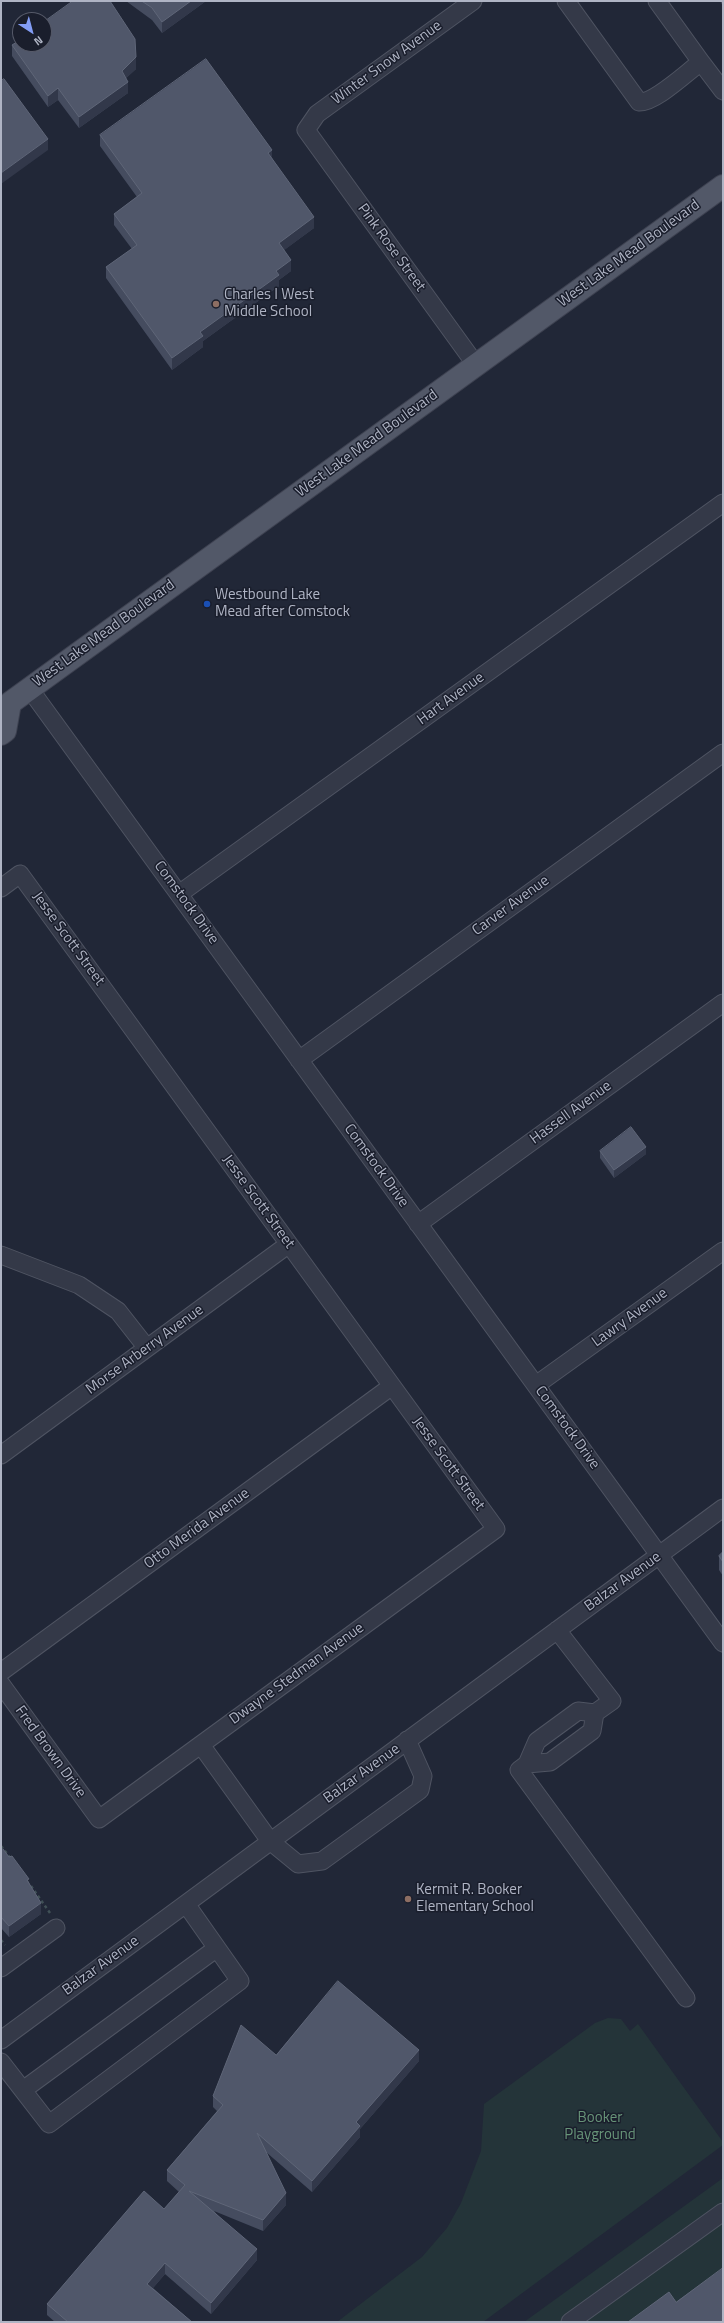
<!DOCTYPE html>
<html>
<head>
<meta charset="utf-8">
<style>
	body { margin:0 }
	#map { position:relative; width:724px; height:2323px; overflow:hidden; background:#212737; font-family:"Titillium Web",sans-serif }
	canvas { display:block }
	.frame { position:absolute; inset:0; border:2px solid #afb4c4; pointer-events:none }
	.north { position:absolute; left:12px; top:12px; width:40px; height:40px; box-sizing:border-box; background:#1a1e2c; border:1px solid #565a69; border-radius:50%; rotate:144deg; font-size:11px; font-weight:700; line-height:16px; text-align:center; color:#afb4c4 }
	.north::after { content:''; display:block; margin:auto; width:14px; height:18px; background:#839df5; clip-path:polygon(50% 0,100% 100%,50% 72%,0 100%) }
</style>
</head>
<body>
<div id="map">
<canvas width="724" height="2323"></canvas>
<div class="frame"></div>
<div class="north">N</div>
</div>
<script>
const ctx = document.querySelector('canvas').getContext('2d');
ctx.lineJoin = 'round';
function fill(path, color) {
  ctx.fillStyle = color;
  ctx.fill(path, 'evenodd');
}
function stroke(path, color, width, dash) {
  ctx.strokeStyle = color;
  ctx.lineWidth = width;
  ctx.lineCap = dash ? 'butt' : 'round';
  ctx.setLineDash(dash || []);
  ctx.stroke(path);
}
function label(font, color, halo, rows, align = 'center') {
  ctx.font = font + ' "Titillium Web",sans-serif';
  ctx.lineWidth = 3;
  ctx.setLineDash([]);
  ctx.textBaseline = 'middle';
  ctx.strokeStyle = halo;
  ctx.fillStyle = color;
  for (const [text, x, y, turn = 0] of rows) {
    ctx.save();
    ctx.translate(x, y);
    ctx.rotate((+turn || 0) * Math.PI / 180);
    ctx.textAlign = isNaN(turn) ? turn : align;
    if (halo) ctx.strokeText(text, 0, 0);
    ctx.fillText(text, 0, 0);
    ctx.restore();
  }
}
fill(new Path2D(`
	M608,2018L621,2019L630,2031L638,2024L723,2142V2145L483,2322H337L422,2257L447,2228L461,2203L481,2151L484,2104L595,2023Z
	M723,2178V2322H524Z`), '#243439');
const minor = new Path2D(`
	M473,1L317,114L306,130L476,365
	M566,1L639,102C655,103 687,72 701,62L657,1
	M701,62L723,91
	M29,688L723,1643
	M1,888L20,874L496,1529L99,1819L1,1684
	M179,894L723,503
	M299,1060L723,753
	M418,1224L723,1003
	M1,1255L79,1285L118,1311L147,1348
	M536,1385L723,1251
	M1,1455L289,1244
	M557,1630L612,1701L595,1713L592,1731L550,1762L527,1764L537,1741L578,1711L595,1713
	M1,1672L392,1386
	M201,1745L270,1841L298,1864L322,1861L420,1790L423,1776L407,1740
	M527,1764L519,1770L686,1998
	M1,1968L56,1928
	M1,2040L723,1508
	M1,2062L49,2124L240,1981L186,1904
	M23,2090L217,1948
	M570,2322L723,2212`);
const major = new Path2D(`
	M1,734L5,731L10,703L723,186`);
stroke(minor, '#4f5462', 19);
stroke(major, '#3e4251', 24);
stroke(new Path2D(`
	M1,1846L12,1860
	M31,1886L50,1913
	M1,1940L5,1945`), '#405056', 2.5, [3, 3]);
stroke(minor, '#343948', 17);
stroke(major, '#525868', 22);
fill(new Path2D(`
	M126,1H206L162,33L152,20Z
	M720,1H723V6Z
	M12,45L136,69L126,78L128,93L79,128L58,100L48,107L12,56Z
	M100,135L272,158L314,228L284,250L291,271L279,280V286L203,341V347L172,370L106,278V267L132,249L114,225V214L137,197L100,146Z
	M600,1151L646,1154L614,1178L600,1158Z
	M723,1552V1576L719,1570V1556Z
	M1,1851L9,1857L29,1882L41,1914L9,1937L1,1928Z
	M276,2055L419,2061L360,2129V2137L312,2192L266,2152L286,2205L263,2231L214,2211L257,2260L211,2314L165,2274L153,2288L192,2322H55L47,2315V2304L164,2209L179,2192L167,2181V2170L217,2111L213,2107V2096Z`), '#454c5f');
fill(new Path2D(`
	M191,1H206L162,33V22Z
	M136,57V69L122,82V71Z
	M128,82V93L79,128V117Z
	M58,88V100L48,107V96Z
	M48,139V150L1,184V173Z
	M272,150V161L268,153Z
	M314,217V228L279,254V243Z
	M291,260V271L279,280V286L203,341V347L172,370V358L200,332L276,271Z
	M646,1147V1154L614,1178V1170Z
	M41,1903V1914L9,1937V1926Z
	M419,2050V2061L360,2129V2137L312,2192V2181L356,2122Z
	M286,2193V2205L263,2231V2220Z
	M257,2249V2260L211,2314V2303Z
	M165,2263V2274L147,2295V2284Z`), '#32384a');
const building = new Path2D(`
	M73,1H110L135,39L136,57L122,71L128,82L79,117L58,88L48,96L12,45L20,40V44H44V22Z
	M142,1H191L162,22L152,8Z
	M206,59L272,150L268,153L314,217L279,243L291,260L276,271L279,275L200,332L203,336L172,358L106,267L137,245L114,214L142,193L100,135Z
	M4,79L48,139L1,173V81Z
	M631,1127L646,1147L614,1170L600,1151Z
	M723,1552V1562L719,1556Z
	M3,1849L9,1857L12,1856L29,1879L27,1880L41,1903L9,1926L1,1917V1851Z
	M338,1981L419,2050L356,2122L360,2126L312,2181L257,2133L286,2193L263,2220L189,2191L257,2249L211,2303L165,2263L147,2284L192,2322H68L47,2304L144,2191L164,2209L185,2185L167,2170L223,2105L213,2096L241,2025L276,2055Z
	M723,2268V2322H628L669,2292L676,2302Z`);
fill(building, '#50576a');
stroke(building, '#5f6678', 1);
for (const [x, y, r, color] of [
	[216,304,4,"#8d6e63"],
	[207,604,4,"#1a4fb4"],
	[408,1899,4,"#8d6e63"]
]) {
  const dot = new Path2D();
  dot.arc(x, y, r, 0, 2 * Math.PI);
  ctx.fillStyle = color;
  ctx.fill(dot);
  stroke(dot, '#1a1e2c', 1.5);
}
label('15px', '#afb4c4', '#1a1e2c', [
	["Winter Snow Avenue",387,63,-36],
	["Pink Rose Street",391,248,54],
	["West Lake Mead Boulevard",629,254,-36],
	["West Lake Mead Boulevard",367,444,-36],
	["West Lake Mead Boulevard",104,634,-36],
	["Hart Avenue",451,699,-36],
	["Comstock Drive",186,903,54],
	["Carver Avenue",511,906,-36],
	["Jesse Scott Street",68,939,54],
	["Hassell Avenue",571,1113,-36],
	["Comstock Drive",376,1166,54],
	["Jesse Scott Street",258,1202,54],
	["Lawry Avenue",630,1318,-36],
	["Morse Arberry Avenue",145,1350,-36],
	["Comstock Drive",567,1428,54],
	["Jesse Scott Street",448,1464,54],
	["Otto Merida Avenue",197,1529,-36],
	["Balzar Avenue",623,1582,-36],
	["Dwayne Stedman Avenue",297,1674,-36],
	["Fred Brown Drive",50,1752,54],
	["Balzar Avenue",362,1774,-36],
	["Balzar Avenue",101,1966,-36]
]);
label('15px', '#afb4c4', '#1a1e2c', [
	["Charles I West",224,295],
	["Middle School",224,312],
	["Westbound Lake",215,595],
	["Mead after Comstock",215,612],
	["Kermit R. Booker",416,1890],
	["Elementary School",416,1907]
], 'left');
label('15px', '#679478', '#1a1e2c', [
	["Booker",600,2118],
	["Playground",600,2135]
]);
</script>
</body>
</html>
